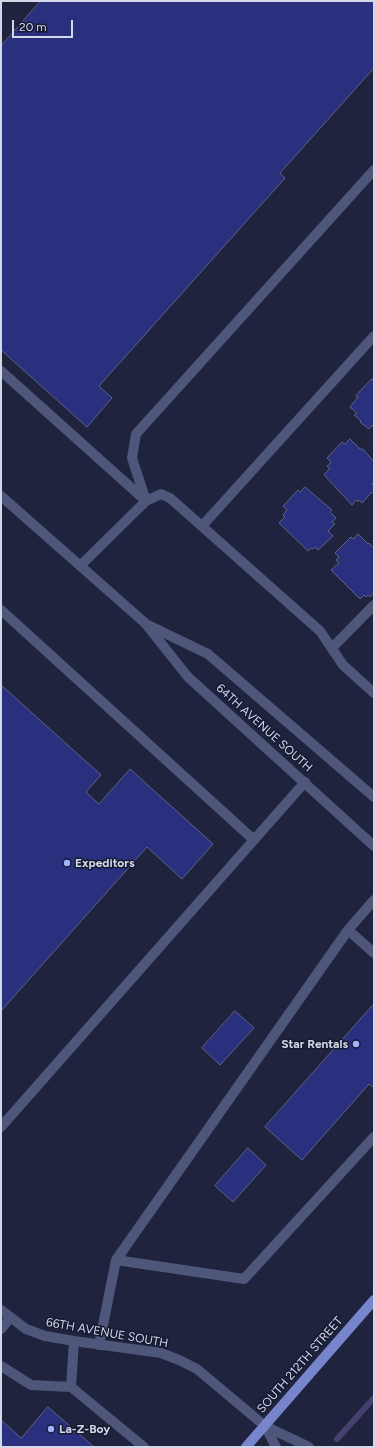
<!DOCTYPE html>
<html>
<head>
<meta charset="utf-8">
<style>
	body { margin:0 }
	#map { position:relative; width:375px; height:1448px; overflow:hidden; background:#1f233d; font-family:Figtree,sans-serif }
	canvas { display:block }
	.frame { position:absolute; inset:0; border:2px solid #d3d8e9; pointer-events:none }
	.scale { position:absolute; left:12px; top:20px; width:61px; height:18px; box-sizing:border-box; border:2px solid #d3d8e9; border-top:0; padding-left:5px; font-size:12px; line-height:14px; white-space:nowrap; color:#d3d8e9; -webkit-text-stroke:3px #161a32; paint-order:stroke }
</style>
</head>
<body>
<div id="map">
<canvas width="375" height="1448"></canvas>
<div class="frame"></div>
<div class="scale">20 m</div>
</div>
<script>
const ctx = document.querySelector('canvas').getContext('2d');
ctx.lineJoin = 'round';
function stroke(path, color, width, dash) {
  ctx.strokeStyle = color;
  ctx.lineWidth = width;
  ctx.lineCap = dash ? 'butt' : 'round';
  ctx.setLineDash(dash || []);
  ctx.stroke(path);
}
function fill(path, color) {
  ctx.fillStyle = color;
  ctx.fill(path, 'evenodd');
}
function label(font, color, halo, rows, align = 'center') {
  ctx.font = font + ' Figtree,sans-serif';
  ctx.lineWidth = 3;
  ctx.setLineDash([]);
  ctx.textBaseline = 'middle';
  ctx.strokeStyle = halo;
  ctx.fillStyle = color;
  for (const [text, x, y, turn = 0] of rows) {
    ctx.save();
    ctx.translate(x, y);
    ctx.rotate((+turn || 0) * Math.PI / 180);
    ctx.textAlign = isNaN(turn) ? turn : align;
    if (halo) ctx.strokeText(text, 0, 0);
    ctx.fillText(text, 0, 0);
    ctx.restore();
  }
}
stroke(new Path2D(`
	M337,1439L374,1398`), '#45416e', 6);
const building = new Path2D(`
	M41,1H374V68L280,173L285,178L99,386L112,398L87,427L1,350V46Z
	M372,379L373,381L374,379V424L369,429L360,422L361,421L354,415L357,413L350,407L358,397L356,396Z
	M350,439L360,449H363L374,462V482L372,484L374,486V493H373L372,492L362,503L359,500L358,502L356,500L352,505L324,475L330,468L327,466L331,462L327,458L342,442L345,444Z
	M305,487L332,510L330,512L336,518L332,522L335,524L328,531L333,536L318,550L315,547L313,549L311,548L308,551L279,523L285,517L283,515L287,510L283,506L298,490L300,492Z
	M358,534L368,544L369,543L374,548V592L370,597L368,595L366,597L364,595L360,599L331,570L339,563L336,560L339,557L335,553L351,537L353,539Z
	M1,685L101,775L86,792L99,804L130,769L213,844L182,879L147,847L1,1011Z
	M374,1004V1088L369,1084L302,1160L265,1127Z
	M235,1011L254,1028L220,1065L202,1048Z
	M248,1148L266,1165L233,1202L215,1186Z
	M48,1407L94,1447H1V1420L21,1438Z`);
fill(building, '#2a307e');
stroke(building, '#5d6482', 1);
stroke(new Path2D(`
	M1,371L146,501
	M1,496L145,623L188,677L374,846
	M146,501L132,458L136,434L374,170
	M202,526L374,336
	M80,566L146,501L161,494L170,498L320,631L343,665L374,693
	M1,610L254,840
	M148,625L208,654L374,797
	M332,648L374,605
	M374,900L348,930L374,953
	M1,1127L305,782
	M116,1260L348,930
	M1,1310L26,1329L45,1336L74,1341L161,1353L179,1360L197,1369L265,1426L309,1447
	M1,1329L10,1318
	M74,1341L71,1387L144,1447
	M99,1345L116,1260L244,1279L374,1137
	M1,1366L31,1385L71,1387
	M265,1426L276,1447`), '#4e5679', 10);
stroke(new Path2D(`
	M246,1447L374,1300`), '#7785cd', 10);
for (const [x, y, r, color] of [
	[67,863,4,"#a2b2fd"],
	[356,1044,4,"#a2b2fd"],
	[51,1429,4,"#a2b2fd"]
]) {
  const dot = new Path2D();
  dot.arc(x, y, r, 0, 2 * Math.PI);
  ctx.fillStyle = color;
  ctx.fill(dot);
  stroke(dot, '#161a32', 1.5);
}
label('12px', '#d3d8e9', '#161a32', [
	["64TH AVENUE SOUTH",264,728,42],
	["66TH AVENUE SOUTH",107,1333,10],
	["SOUTH 212TH STREET",300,1365,-49]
]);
label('bold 12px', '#d3d8e9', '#161a32', [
	["Expeditors",75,863],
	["Star Rentals",348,1044,"right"],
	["La-Z-Boy",59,1429]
], 'left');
</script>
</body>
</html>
